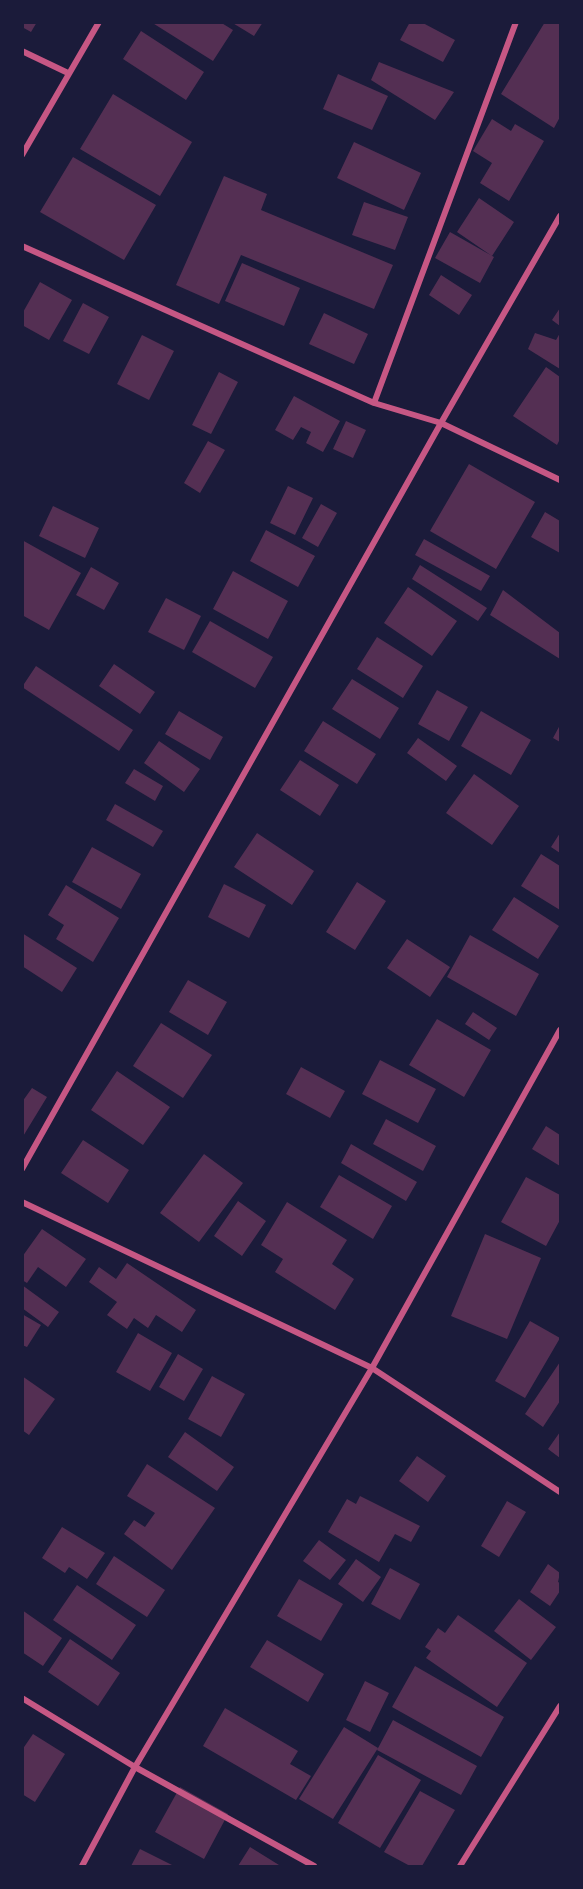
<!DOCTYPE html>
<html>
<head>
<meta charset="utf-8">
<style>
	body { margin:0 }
	#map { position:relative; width:583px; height:1889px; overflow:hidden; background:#1b1b3a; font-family:"Fira Sans Condensed",sans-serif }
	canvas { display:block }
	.frame { position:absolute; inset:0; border:24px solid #1b1b3a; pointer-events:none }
</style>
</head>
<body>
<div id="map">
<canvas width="583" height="1889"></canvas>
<div class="frame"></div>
</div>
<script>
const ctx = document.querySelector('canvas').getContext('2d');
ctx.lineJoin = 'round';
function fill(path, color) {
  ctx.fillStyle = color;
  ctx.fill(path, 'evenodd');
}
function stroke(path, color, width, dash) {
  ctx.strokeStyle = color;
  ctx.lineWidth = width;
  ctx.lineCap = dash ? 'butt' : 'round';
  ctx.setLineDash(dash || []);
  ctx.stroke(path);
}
fill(new Path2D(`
	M22,22H37L31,32L22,27Z
	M151,22H220L233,30L213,61Z
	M231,22H263L254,36Z
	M410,22H421L455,40L443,62L400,40Z
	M545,22L560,24V117L554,128L501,94Z
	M141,31L204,72L186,100L123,59Z
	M379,62L454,92L435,120L371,80Z
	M338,74L388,96L372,130L323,109Z
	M113,94L192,142L160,196L80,149Z
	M492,119L511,131L515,124L544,141L509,201L480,183L492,163L473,151Z
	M354,142L421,173L404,210L337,178Z
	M73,157L156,205L124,260L40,212Z
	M224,176L267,194L261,210L393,265L374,309L241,255L219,304L176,285Z
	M479,198L514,222L492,256L457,232Z
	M364,202L408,217L395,250L352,235Z
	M450,232L494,257L480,283L435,258Z
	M242,263L300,288L284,326L225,301Z
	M441,275L472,295L459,315L429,295Z
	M40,282L72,300L49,340L22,325V314Z
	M83,303L109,317L89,354L63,341Z
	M560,308V326L552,320Z
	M324,313L368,334L354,364L309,344Z
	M535,333L556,340L560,333V369L528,349Z
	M142,335L174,351L149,400L117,384Z
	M546,367L560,377V439L557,445L513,416Z
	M219,372L238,382L211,434L192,425Z
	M294,396L340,421L323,452L306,443L311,432L301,427L293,440L275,430Z
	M346,421L366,430L353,458L333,449Z
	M208,441L225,450L200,493L184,483Z
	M469,464L535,502L496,569L430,531Z
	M288,486L313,498L295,535L270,523Z
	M321,504L337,513L318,547L302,538Z
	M53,506L99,528L85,558L39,536Z
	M545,512L560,521V553L531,537Z
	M266,530L315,556L298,587L250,561Z
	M424,539L490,576L481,591L415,555Z
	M22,540L81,573L49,630L22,615Z
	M420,565L487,608L478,621L412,579Z
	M91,567L119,583L104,610L76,595Z
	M233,571L288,601L268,639L213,609Z
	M408,587L457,621L432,656L384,623Z
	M503,590L560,633V659L490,615Z
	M166,598L201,616L184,650L148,632Z
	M210,621L273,657L255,688L192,652Z
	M377,637L423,666L403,698L357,669Z
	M114,664L155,692L140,714L99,686Z
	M36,666L133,730L119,751L22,687Z
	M352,679L399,708L380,739L332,709Z
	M437,690L468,707L449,741L418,724Z
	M179,711L223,737L210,760L165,734Z
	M481,711L531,740L511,775L461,746Z
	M323,721L376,754L357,784L304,751Z
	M560,725V742L553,738Z
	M418,738L457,766L446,781L407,753Z
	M159,741L200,769L184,792L144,763Z
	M300,760L339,785L320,816L280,790Z
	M134,769L163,786L155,801L125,783Z
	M474,774L519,806L492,845L446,813Z
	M115,804L163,831L153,847L106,820Z
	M257,833L314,871L292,905L234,867Z
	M560,833V853L551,847Z
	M92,847L141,874L121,909L72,882Z
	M541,854L560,866V910L521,886Z
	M357,882L386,901L355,950L326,932Z
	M224,884L266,905L249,938L208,917Z
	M66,885L119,918L93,962L56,939L64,925L48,915Z
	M514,897L559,926L538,959L492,930Z
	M22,933L77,968L62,992L22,966Z
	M470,935L539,974L516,1016L447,977Z
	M407,939L450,967L430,997L387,968Z
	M188,980L227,1002L208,1035L169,1012Z
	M473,1012L497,1028L489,1040L465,1024Z
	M437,1019L491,1050L464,1097L409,1065Z
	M161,1023L212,1055L183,1098L133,1066Z
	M380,1060L436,1089L418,1123L362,1094Z
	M301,1067L345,1091L330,1118L286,1094Z
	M117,1071L170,1107L143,1145L91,1110Z
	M32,1088L47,1097L22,1138V1102Z
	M386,1119L436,1146L423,1171L373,1144Z
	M546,1126L560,1135V1166L532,1149Z
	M83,1140L129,1170L108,1203L61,1173Z
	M351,1144L417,1182L406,1201L341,1163Z
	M204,1154L243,1183L199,1242L160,1213Z
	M339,1175L392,1206L373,1239L320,1207Z
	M526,1177L560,1195V1220L546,1246L501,1222Z
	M238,1201L266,1221L242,1256L214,1236Z
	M287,1202L347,1240L332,1264L354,1279L335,1310L275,1272L283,1259L261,1245Z
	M42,1229L86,1259L66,1287L38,1267L27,1283L22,1280V1257Z
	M485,1234L541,1258L507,1339L451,1316Z
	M127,1263L196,1310L182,1332L156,1315L148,1328L134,1318L127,1329L107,1315L117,1302L89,1282L99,1267L116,1279Z
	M22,1285L59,1312L48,1327L22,1308Z
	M22,1314L41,1325L27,1347L22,1345Z
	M530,1321L560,1338L525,1398L495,1381Z
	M138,1333L172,1353L150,1391L116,1372Z
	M178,1354L203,1369L184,1401L159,1387Z
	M560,1362V1401L543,1427L525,1414Z
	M22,1376L55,1399L29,1435L22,1430Z
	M212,1376L245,1394L221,1437L188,1419Z
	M185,1432L234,1467L217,1491L168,1457Z
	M560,1432V1458L548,1449Z
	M417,1456L446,1476L428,1502L399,1481Z
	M147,1464L215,1508L172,1570L124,1534L134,1520L145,1527L155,1513L127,1496Z
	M360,1496L420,1526L411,1542L395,1534L379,1562L328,1532L347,1499L356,1504Z
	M507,1501L526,1512L499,1557L481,1546Z
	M62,1527L105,1553L87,1579L69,1567L65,1573L42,1558Z
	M319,1540L346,1560L330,1580L303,1561Z
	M114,1556L165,1590L147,1617L96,1584Z
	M356,1559L381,1577L363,1602L338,1584Z
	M548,1564L560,1573L558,1582L560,1583V1591L550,1606L530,1592Z
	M390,1568L420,1584L400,1620L371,1604Z
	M299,1579L343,1604L321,1641L277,1616Z
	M77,1585L136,1625L112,1660L53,1620Z
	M519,1599L556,1627L531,1660L494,1631Z
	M22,1610L62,1638L43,1666L22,1652Z
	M458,1615L527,1663L497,1707L426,1658L431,1651L425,1647L438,1628L445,1633Z
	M70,1639L120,1673L98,1706L48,1672Z
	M267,1640L324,1674L308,1702L250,1667Z
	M415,1666L504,1717L481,1757L392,1707Z
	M365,1681L389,1693L370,1732L346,1720Z
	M225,1708L298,1751L290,1764L311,1776L296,1800L203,1746Z
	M393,1720L477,1766L461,1795L377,1750Z
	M344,1727L378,1748L333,1819L299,1799Z
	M33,1734L65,1754L35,1802L22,1794V1750Z
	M378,1755L421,1780L380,1848L338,1823Z
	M180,1787L228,1814L204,1859L155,1832Z
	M420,1791L455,1810L422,1866H410L384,1852Z
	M250,1847L279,1865L278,1866H238Z
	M140,1849L174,1866H131Z`), '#542f53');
stroke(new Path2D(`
	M22,51L68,73
	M22,155L99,22
	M22,246L374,403L441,423L560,480
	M374,403L516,22
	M22,1169L441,423L560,216
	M22,1202L372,1368L560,1492
	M22,1698L135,1767L314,1866
	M82,1866L135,1767L372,1368L560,1030
	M460,1866L560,1706`), '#c65784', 6);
</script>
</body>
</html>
